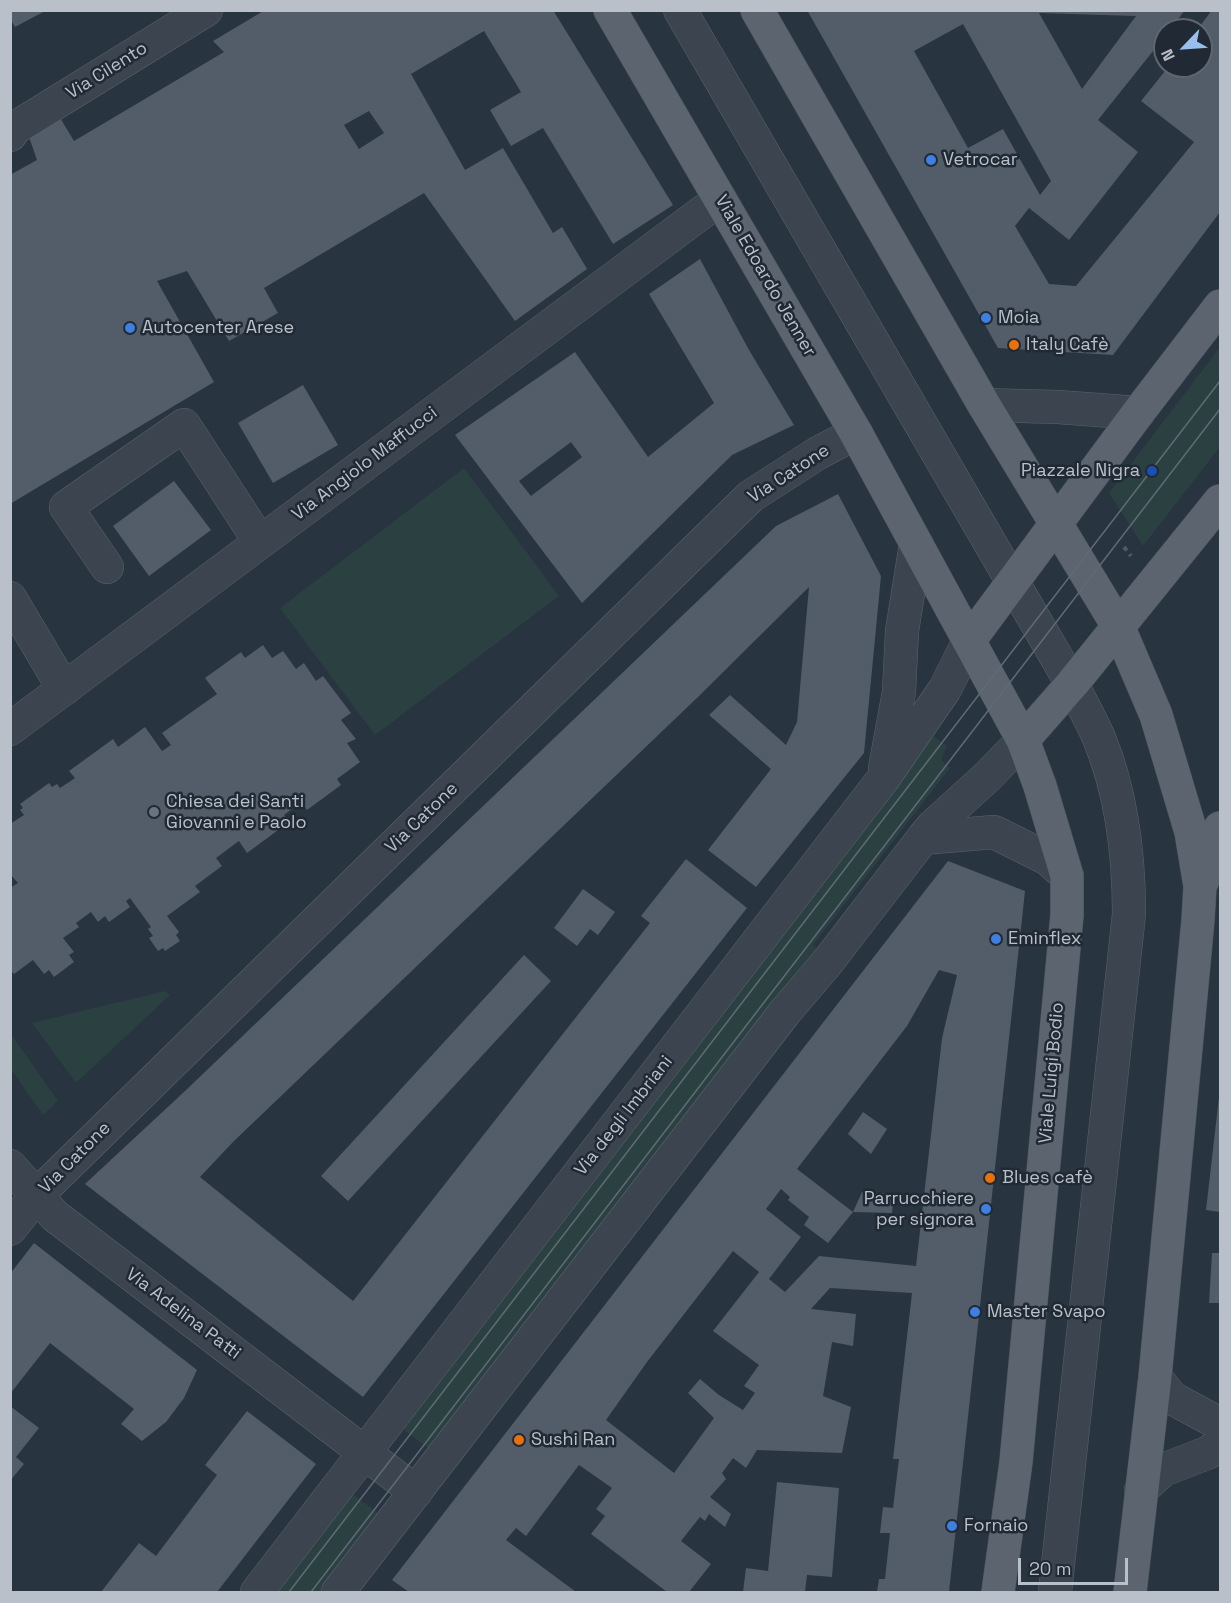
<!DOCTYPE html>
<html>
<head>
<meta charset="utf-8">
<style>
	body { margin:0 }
	#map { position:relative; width:1231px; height:1603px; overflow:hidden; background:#28343f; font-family:"Space Grotesk",sans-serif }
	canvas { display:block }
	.frame { position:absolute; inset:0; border:12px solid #b9c0c9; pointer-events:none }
	.north { position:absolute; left:1153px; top:18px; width:60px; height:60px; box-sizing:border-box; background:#212a34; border:2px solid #5e6670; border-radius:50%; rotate:245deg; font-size:16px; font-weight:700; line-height:24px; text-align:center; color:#b9c0c9 }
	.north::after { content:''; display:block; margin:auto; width:21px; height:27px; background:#99bfef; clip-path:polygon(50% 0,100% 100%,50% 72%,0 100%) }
	.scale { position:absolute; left:1018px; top:1558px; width:110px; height:27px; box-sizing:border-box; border:3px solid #b9c0c9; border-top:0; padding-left:8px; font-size:18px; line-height:21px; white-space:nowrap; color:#b9c0c9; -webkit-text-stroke:4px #212a34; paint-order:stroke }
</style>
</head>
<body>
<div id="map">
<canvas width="1231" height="1603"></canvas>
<div class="frame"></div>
<div class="north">N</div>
<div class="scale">20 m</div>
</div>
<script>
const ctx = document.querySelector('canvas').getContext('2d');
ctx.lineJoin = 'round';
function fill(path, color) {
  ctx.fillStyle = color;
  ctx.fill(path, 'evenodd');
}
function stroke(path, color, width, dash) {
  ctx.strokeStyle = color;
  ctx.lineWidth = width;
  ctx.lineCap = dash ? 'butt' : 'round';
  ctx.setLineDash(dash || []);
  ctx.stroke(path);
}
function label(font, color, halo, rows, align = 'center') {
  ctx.font = font + ' "Space Grotesk",sans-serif';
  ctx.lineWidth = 5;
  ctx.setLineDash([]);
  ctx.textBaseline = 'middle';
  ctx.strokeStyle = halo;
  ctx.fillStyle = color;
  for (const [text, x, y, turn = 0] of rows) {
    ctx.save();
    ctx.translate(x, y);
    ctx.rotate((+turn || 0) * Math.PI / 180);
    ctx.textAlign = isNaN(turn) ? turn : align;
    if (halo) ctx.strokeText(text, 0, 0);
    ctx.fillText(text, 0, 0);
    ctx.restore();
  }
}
fill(new Path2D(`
	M1220,347V447L1143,546L1109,493Z
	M464,468L559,596L375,735L280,608Z
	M931,734L947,746L941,760L950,768L813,945L820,952L434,1447L428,1448L405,1431V1424Z
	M165,991L170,995L76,1083L32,1023Z
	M13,1037L58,1101L43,1115L11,1069V1039Z
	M354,1495L379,1514L322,1592H274L349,1496Z`), '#2b4141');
fill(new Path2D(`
	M10,10H47L15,27L10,18Z
	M265,10H553L673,205L613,244L543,128L511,146L490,110L521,92L484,31L411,74L465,170L503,148L553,233L562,227L587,269L515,321L424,193L264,288L278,313L229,341L187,271L157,281L214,382L10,504V175L37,160L28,134L59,116L74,141L224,52L213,41ZM369,111L384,133L359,149L344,125Z
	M807,10H1185L1170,30H1165V36L1098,120L1138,152L1069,240L1029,208L1015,226L1049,284L1076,286L1194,142L1141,101L1169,66H1201V30H1197L1212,10H1220V212L1113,355L998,348ZM1039,13L1136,16L1082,89ZM963,24L1051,181L1040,195L1003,129L968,148L914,51Z
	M700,259L749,350L794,425L732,455L582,603L455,435L575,352L648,457L714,403L649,294ZM571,442L582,457L531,496L519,481Z
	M303,385L338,445L273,483L238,423Z
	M174,481L211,530L149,576L113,526Z
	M838,494L881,576L864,753L756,887L708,850L771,769L709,715L730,695L786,745L797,722L809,587L699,696L233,1142L200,1177L353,1301L650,923L641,916L686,859L747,908L363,1397L85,1184L185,1091L776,526Z
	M263,645L272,658L283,651L296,669L304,663L316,681L323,676L351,713L341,720L356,739L347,743L360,762L337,779L341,785L307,810L301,802L284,815L289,822L247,853L239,841L216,858L222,866L195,886L200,892L167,916L179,932L176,935L180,941L165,951L163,948L158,951L149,938L153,936L148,929L151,927L130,898L126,901L130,907L109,922L105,916L98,922L91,912L76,923L79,927L63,938L74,952L69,955L74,962L54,977L49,970L44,974L33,960L14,974L10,970V888L18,883L10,874V824L24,815L20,810L23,808L20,804L49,783L52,787L57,784L60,788L75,778L69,771L113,739L118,747L145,727L162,751L171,745L162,733L217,694L205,678L241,652L245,658Z
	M948,861L1025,891L949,1592H877L879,1579H885L890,1533H880L883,1507L893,1508L899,1459H893L912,1293L830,1288L811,1309L856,1314L853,1346L832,1342L823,1396L851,1407L842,1453L757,1450L746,1468L733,1458L722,1473L726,1479L710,1497L731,1514L725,1527L709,1514L705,1521L700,1517L681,1541L711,1564L689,1592H667L591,1534L605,1516L596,1509L612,1488L579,1465L526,1536L516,1528L506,1540L576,1592H409L392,1580ZM939,970L957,975L942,1038L916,1266L819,1256L785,1292L769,1279L801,1237L766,1209L781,1189L790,1197L788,1200L809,1217L804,1225L828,1243L853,1212L892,1213L894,1194L862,1192L853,1212L797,1169L907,1026ZM733,1251L759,1272L713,1331L759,1365L744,1386L755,1393L743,1410L719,1395L700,1379L688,1393L714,1418L674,1473L606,1420L647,1362Z
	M583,889L615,912L598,935L590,929L577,946L554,928Z
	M524,955L551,981L348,1201L321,1176Z
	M1219,1097L1220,1098V1212L1206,1210Z
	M863,1112L887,1129L871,1154L848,1134Z
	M34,1243L197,1370L184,1398L166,1422L142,1441L121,1424L134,1409L50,1343L10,1394V1274Z
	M1212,1253H1220V1303H1209Z
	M10,1406L39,1428L16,1457L24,1464L10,1481Z
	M247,1411L316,1464L217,1592H101L139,1543L156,1556L217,1475L205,1465Z
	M777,1482L839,1488L832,1577L807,1575L805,1592H743L746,1568L768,1571Z`), '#525d69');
const minor = new Path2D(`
	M680,10L1072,684C1081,702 1091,720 1099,738C1122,794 1129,853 1129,914L1055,1592
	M10,135L15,128L206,10
	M984,405L1058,407L1138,413
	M107,567L66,507L184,425L260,542
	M10,598L64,689
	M10,729L720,199
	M885,768L899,692L902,631L916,544
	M923,838L994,832L1048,859L1067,876
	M10,1166L55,1216L416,1492
	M10,1229L36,1196L751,496L818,453L856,433
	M1155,1377L1172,1398L1220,1424
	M1141,1490L1163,1470L1207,1453L1220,1445
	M257,1592L883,779L945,689L969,641
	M338,1592L785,1012L826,964L923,838L933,826L987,777L1023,740`);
const major = new Path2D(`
	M610,10L856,433L1023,740L1040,786L1067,876V915L1016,1462L998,1592
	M757,10L984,405L1118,626L1156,715L1191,832L1200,886L1198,920L1155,1377L1130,1592
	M969,641L1138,413L1220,306
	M1023,740L1072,684L1220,501
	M1200,886L1207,871L1220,828`);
stroke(minor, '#5a636c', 34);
stroke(major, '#49515b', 34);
stroke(new Path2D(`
	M1124,547L1131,556`), '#4b5e5f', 4, [4.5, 4.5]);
stroke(minor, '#3c454f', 33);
stroke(major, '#5b646f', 33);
stroke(new Path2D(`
	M289,1592L1220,381
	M311,1592L1220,409`), '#5f6a76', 1.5);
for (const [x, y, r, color] of [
	[931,160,6,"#3f7fe0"],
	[986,318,6,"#3f7fe0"],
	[130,328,6,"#3f7fe0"],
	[1014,345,6,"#e8710a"],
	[1152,471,6,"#1a4fb4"],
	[154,812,6,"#6b7280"],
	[996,939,6,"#3f7fe0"],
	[990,1178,6,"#e8710a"],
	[986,1209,6,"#3f7fe0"],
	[975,1312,6,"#3f7fe0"],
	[519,1440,6,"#e8710a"],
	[952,1526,6,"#3f7fe0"]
]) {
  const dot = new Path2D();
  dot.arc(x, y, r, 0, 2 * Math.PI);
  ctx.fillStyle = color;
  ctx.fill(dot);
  stroke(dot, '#212a34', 2);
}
label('18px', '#b9c0c9', '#212a34', [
	["Via Cilento",107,71,-32],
	["Viale Edoardo Jenner",765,276,60],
	["Via Angiolo Maffucci",365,464,-37],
	["Via Catone",789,474,-33],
	["Via Catone",422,818,-44],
	["Viale Luigi Bodio",1052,1073,-85],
	["Via degli Imbriani",624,1116,-52],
	["Via Catone",75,1158,-45],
	["Via Adelina Patti",183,1314,37]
]);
label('18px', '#b9c0c9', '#212a34', [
	["Vetrocar",943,160],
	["Moia",998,318],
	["Autocenter Arese",142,328],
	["Italy Cafè",1026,345],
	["Piazzale Nigra",1140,471,"right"],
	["Chiesa dei Santi",166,802],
	["Giovanni e Paolo",166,823],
	["Eminflex",1008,939],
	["Blues cafè",1002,1178],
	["Parrucchiere",974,1199,"right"],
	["per signora",974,1220,"right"],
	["Master Svapo",987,1312],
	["Sushi Ran",531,1440],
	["Fornaio",964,1526]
], 'left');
</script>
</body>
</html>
